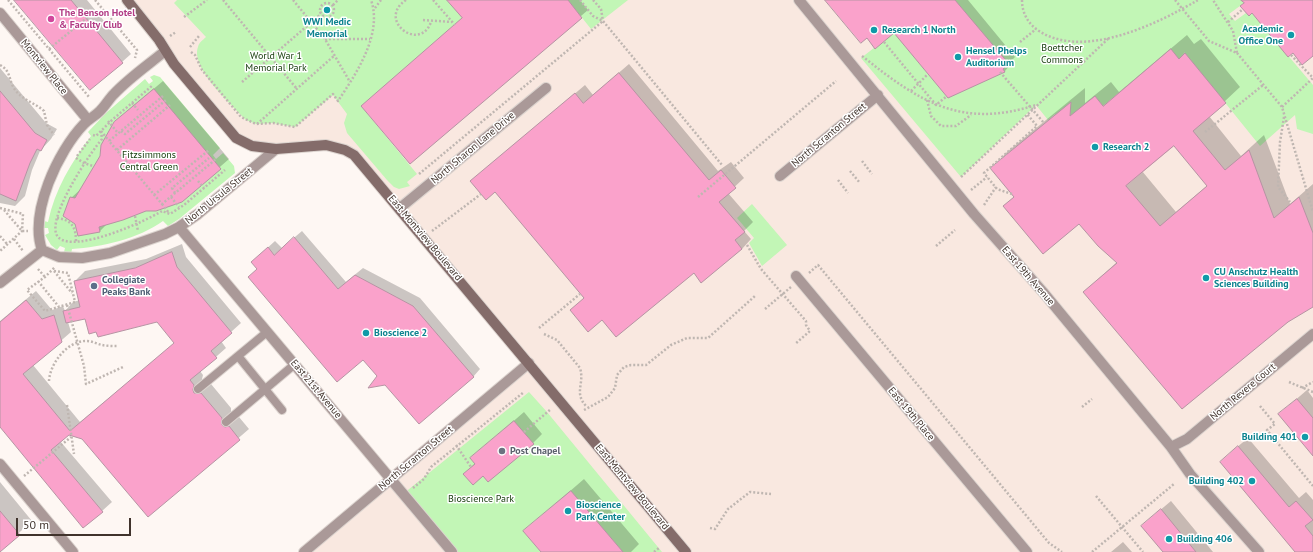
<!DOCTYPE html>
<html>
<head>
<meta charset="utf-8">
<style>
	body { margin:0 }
	#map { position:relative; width:1313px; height:552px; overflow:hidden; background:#fef7f3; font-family:"PT Sans",sans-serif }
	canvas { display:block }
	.scale { position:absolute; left:16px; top:518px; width:115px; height:18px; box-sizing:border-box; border:2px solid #40332c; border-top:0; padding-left:5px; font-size:12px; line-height:14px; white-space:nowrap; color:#40332c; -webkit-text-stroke:3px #fff; paint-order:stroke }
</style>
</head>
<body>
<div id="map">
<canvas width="1313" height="552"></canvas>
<div class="scale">50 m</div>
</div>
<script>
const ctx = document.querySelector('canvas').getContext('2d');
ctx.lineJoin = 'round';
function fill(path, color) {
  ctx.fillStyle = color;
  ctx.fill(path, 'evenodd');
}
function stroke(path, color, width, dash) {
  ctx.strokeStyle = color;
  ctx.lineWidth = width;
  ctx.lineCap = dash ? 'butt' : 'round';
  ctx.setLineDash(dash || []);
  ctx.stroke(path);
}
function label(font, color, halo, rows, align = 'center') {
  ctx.font = font + ' "PT Sans",sans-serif';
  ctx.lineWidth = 3;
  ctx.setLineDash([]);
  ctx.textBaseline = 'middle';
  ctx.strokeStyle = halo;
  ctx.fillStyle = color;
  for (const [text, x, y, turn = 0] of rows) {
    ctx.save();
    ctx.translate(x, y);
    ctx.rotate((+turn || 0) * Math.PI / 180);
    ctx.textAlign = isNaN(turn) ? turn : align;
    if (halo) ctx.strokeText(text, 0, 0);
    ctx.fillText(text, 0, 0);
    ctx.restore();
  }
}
fill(new Path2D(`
	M127,0H1313V552H304L529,363L348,151L248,145Z`), '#f9e8e0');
fill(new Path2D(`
	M177,0H447L463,18L361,106L417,174L407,182L410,186L399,189L394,187L387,180L347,133L344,123L347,114L333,95L295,127L273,123L256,124L246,120C232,105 190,68 198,47C199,42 203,40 206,37L174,3Z
	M568,0H628L591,29Z
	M947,0H1248L1229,14L1235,21L1246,13L1249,16L1252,13L1313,85V134L1297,129L1295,115L1260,146L1185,53V52L1179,59L1171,50L1103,106L1095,96L1062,123L1055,114L1048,120L1036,105L961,177L861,58L914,17L908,49L948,98L993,77Z
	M154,75L160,77L220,148L213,155L216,159L223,153L234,166L235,173L179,219L168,226L163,221C138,239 102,247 72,249L71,254L64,252L65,248L60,246L57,250L51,245L45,235L49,233L48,228H43L44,221L48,222C55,189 71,163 91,136L88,132L106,113L145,79L149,84L153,81L150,77Z
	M752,204L787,245L762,266L749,243L754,238L737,218Z
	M529,392L547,412L662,552H623L571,491L523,531L541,552H452L403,494Z`), '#c2f6b6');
fill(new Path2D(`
	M15,0H87L131,54L122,62Z
	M448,0H580L588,10L410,162L463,18Z
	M827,0H968L1015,57L1010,62L1011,64L1005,71L949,97L894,32L867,37Z
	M1187,35L1194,44L1201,39L1240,87L1209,116L1241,156L1264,135L1290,204L1313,184V305L1084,292L1117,262L1080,223L1004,206L1015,196L992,168L1007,152L1085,88V103L1111,82L1119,92ZM1174,145L1208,185L1176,212L1142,171Z
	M629,64L718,171L731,162L744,178L728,193L753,222L744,231L751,239L742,249L694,272L585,298L495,191L472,181L585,85L593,95Z
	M0,68L46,123L57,129L51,139L40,151L32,170L25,196L15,206L0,203Z
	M163,81L229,159L181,201L145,210L107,224L100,231L71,198L81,189L125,113Z
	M302,231L346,282L363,268L420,298L480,369L473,377L378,376L363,358L252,262L275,241L282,248Z
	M182,244L186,257L241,323L221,341L226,348L200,371L203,375L202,379L204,384H211L231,408V416L234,418L239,417L249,429L148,516L83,438L68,434L60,441L112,502L102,511L0,426V321L36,291L52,310L63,306L65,311L73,302L80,300L75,281L85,271L146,259ZM86,317L97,331L157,321L175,343L80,422L33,365L71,332L68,322Z
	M1307,390L1313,398V454L1279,414Z
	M524,412L542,434L533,443L483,475L465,474L475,463L471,458Z
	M1248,438L1299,498L1306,492L1313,500V552H1296L1230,453Z
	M584,479L639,544L631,552H542L524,531Z
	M0,482L32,521L0,550Z
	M1171,501L1213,552H1164L1152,517Z
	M1123,542L1132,552H1111Z`), '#0003');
const building = new Path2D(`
	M14,0H71L123,63L90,90Z
	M447,0H568L582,18L410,164L361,106L462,18Z
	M825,0H955L1009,64L1003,69L1005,72L948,98L894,33L875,49L867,38L861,43Z
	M1241,0H1313V56L1302,65L1293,53L1288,57L1252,13L1249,16L1240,6L1244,3Z
	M1171,49L1179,59L1185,53L1226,103L1193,131L1225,170L1249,150L1274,218L1299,197L1313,233V307L1288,322L1182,409L1083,292L1117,263L1098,246L1079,224L1043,254L1003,206L1014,197L990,168L1071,102L1070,116L1095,96L1103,106ZM1174,146L1207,186L1160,226L1126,186Z
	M619,73L709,180L721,170L736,188L719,202L745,232L735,240L742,249L701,283L694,273L616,337L602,320L588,332L570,310L584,298L495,192L486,200L470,181L575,93L583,103Z
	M154,89L221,169L182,202L156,211H146L123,220L99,227L100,232L78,236L75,224L63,216L70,197L75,198L100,156L101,145L114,122Z
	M0,91L35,133L47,140L41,151L37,149L30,163L16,201L0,194Z
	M294,237L338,289L355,275L413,306L474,377L419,424L385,385L368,388L377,376L363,360L337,382L248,277L257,269L251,262L268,247L274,255Z
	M172,252L177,267L232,333L211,351L217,358L190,380L194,385L193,390L194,393H201L222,418V425L225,427L229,426L240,440L148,517L82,439L69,435L51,450L103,512L83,528L0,427V322L26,300L42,319L54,315L62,342L23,374L70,431L174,343L157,322L98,337L96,332L89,334L85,319L66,323L63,311L80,307L74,281L135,268Z
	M1297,399L1313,418V456L1278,414Z
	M514,421L534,444L488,482L483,476L473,485L463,474L475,464L470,458Z
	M1238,446L1289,507L1296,501L1313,520L1305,526L1313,536V552H1295L1220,462Z
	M571,491L623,552H541L523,531Z
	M1161,509L1196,552H1163L1141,526Z
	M0,511L20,535L0,552Z`);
fill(building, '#faa2cb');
stroke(building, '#b694a3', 1);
const lane = new Path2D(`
	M238,356L282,410
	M198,389L267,332
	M226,422L295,364`);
const street = new Path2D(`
	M799,0L974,214L1043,292L1171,447L1190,474L1259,552
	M0,13L88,120
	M165,51C148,65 129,78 114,94C109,99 105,106 100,111C95,116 89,119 84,124C58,151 29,213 42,250L59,257L82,258L110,253L165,234L179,227L198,214L276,149
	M780,176L878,95
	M400,208L546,88
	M179,227L452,552
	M796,276L1027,552
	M0,283L42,250
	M1171,447L1187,439L1313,334
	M0,464L73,552
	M304,552L529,363`);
const secondary = new Path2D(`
	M127,0L159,40L174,64L236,138L252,146L276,149L326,145L345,150L354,155L686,552`);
stroke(lane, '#dcd4cf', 10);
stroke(street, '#dcd4cf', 12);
stroke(secondary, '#dcd4cf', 12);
stroke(new Path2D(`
	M8,0L49,49L94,12
	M95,0L137,50L135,58
	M223,0L297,89
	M293,0L325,39L350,82
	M406,0C376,20 420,53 431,22
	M433,0L455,25
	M580,0L593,16L603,21L722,165
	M593,0L601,9L603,21
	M1022,0C1022,13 1028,24 1039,31C1084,60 1157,24 1198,0
	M1175,0L1209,41L1237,53L1233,31L1213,0
	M320 10a7 7 0 1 1 14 0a7 7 0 1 1-14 0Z
	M333,5L338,0
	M375,8L381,0
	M184,17L207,0
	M423,20L452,22
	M1228,22L1243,9
	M170,36L176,32
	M325,39H370
	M884,42L936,105L947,96
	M1020,42L1036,29
	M190,47L199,36
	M49,49L89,97
	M191,52L195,55L202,70L241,117L256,124L273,123L295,127L333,94L338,101C356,74 383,34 371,0
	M1237,53L1282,107L1313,212
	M1291,55L1313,78
	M862,56C920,102 961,129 1036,105
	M0,65C12,71 8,82 16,91C23,100 35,103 44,111L47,125L54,135
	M242,82L321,14
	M911,91L928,74
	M163,96L109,141L162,204L216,159
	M927,100L931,116L941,126H956L971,115
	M132,103L138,110
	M1282,107L1313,78
	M1284,117L1280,142L1278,187L1290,202
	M108,121L118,133
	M257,124L335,55
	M101,131L102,139C90,153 44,221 58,237C74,254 146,221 162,211L170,214L184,205L225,170
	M101,131L109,141
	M121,131L125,134L166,100
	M1205,132L1263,85
	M93,135L96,136L112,120L153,85
	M117,150L170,105
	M77,156L90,139
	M76,158L84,163L93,166
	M862,161L872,174
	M850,171L860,183
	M419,174L603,21
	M961,177L1109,38
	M838,180L848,193
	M198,181L204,188
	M971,190L987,177
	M175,193L172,188L209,158
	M1012,194L997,189L984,173L1037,126L1027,114
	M154,195L209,150
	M171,197L179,207
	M698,197L836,81
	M162,204L169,213
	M984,205L996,187
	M0,208L23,214L22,231L0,251
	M4,210L22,231H28
	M135,216L138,231
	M57,218C72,220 76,227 76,242
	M432,231L481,194
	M0,236L8,245
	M14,239L23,251
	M747,245L761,269L806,321V325L810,331L795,344
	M936,246L955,230
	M38,269L45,277
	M54,271L68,273L75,302L45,311L27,290L45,277L55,267
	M54,271L72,293
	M809,273L818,265L1049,543L1062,552
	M38,281L59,307
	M67,305L84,366L86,384L123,367
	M765,309L791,287
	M539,328L580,294
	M544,334L557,340L580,368C585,384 573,393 587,407
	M49,381C50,363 68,340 87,341C92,341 97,344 102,345C107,346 113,346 118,346
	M1289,382L1313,392
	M1302,388L1313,382
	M67,405L74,454
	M1260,406L1275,424L1267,430L1313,486
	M1082,407L1092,399
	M584,410L608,397L615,388L617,375L624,367L631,365H646L671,345L687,338H708L755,296
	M524,432L551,409
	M456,445L471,467
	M24,476L71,437
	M413,488L424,479L431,467L524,392
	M1096,496L1143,552
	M710,528L715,529L728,509L750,492L771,494
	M654,552L659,548
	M1092,552L1174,484`), '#bfb6b1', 2.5, [2, 2]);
stroke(lane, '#aa9998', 8);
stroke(street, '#aa9998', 10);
stroke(secondary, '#846c6a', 10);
stroke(new Path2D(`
	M1000,72L1044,123`), '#bfb6b1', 2.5, [2, 2]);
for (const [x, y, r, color] of [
	[327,10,4,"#0f9aa8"],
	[51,19,4,"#d1479c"],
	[874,30,4,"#0f9aa8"],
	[1291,35,4,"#0f9aa8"],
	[958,57,4,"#0f9aa8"],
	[1095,147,4,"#0f9aa8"],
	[1206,278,4,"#0f9aa8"],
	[94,286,4,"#5c6f8a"],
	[366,333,4,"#0f9aa8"],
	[1305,437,4,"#0f9aa8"],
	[502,451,4,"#6b7280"],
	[1252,481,4,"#0f9aa8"],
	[568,511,4,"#0f9aa8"],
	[1169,539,4,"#0f9aa8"]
]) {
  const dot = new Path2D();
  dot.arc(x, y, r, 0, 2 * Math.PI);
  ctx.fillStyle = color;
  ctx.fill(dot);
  stroke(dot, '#fff', 1.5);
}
label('bold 10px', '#b23c85', '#fff', [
	["The Benson Hotel",59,13],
	["& Faculty Club",59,25]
], 'left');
label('bold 10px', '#0d838f', '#fff', [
	["WWI Medic",327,22,"center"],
	["Memorial",327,34,"center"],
	["Academic",1283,29,"right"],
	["Office One",1283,41,"right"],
	["Research 1 North",882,30],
	["Hensel Phelps",966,51],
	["Auditorium",966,63],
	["Research 2",1103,147],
	["CU Anschutz Health",1214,272],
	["Sciences Building",1214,284],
	["Bioscience 2",374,333],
	["Building 401",1297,437,"right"],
	["Building 402",1244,481,"right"],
	["Bioscience",576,505],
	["Park Center",576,517],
	["Building 406",1177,539]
], 'left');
label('10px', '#1b4111', '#fff', [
	["Boettcher",1062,48],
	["Commons",1062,60],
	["World War 1",276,56],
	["Memorial Park",276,68],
	["Fitzsimmons",149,155],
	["Central Green",149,167],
	["Bioscience Park",481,499]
]);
label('10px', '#40332c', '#fff', [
	["Montview Place",44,67,51],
	["North Scranton Street",829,135,-40],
	["North Sharon Lane Drive",473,148,-40],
	["North Ursula Street",219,196,-39],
	["East Montview Boulevard",425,238,50],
	["East 19th Avenue",1028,276,49],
	["East 21st Avenue",316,389,50],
	["North Revere Court",1243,392,-40],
	["East 19th Place",911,414,50],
	["North Scranton Street",416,458,-40],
	["East Montview Boulevard",632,487,50]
]);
label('bold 10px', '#4e5e75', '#fff', [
	["Collegiate",102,280],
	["Peaks Bank",102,292]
], 'left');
label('bold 10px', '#5b616d', '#fff', [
	["Post Chapel",510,451]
], 'left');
</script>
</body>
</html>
